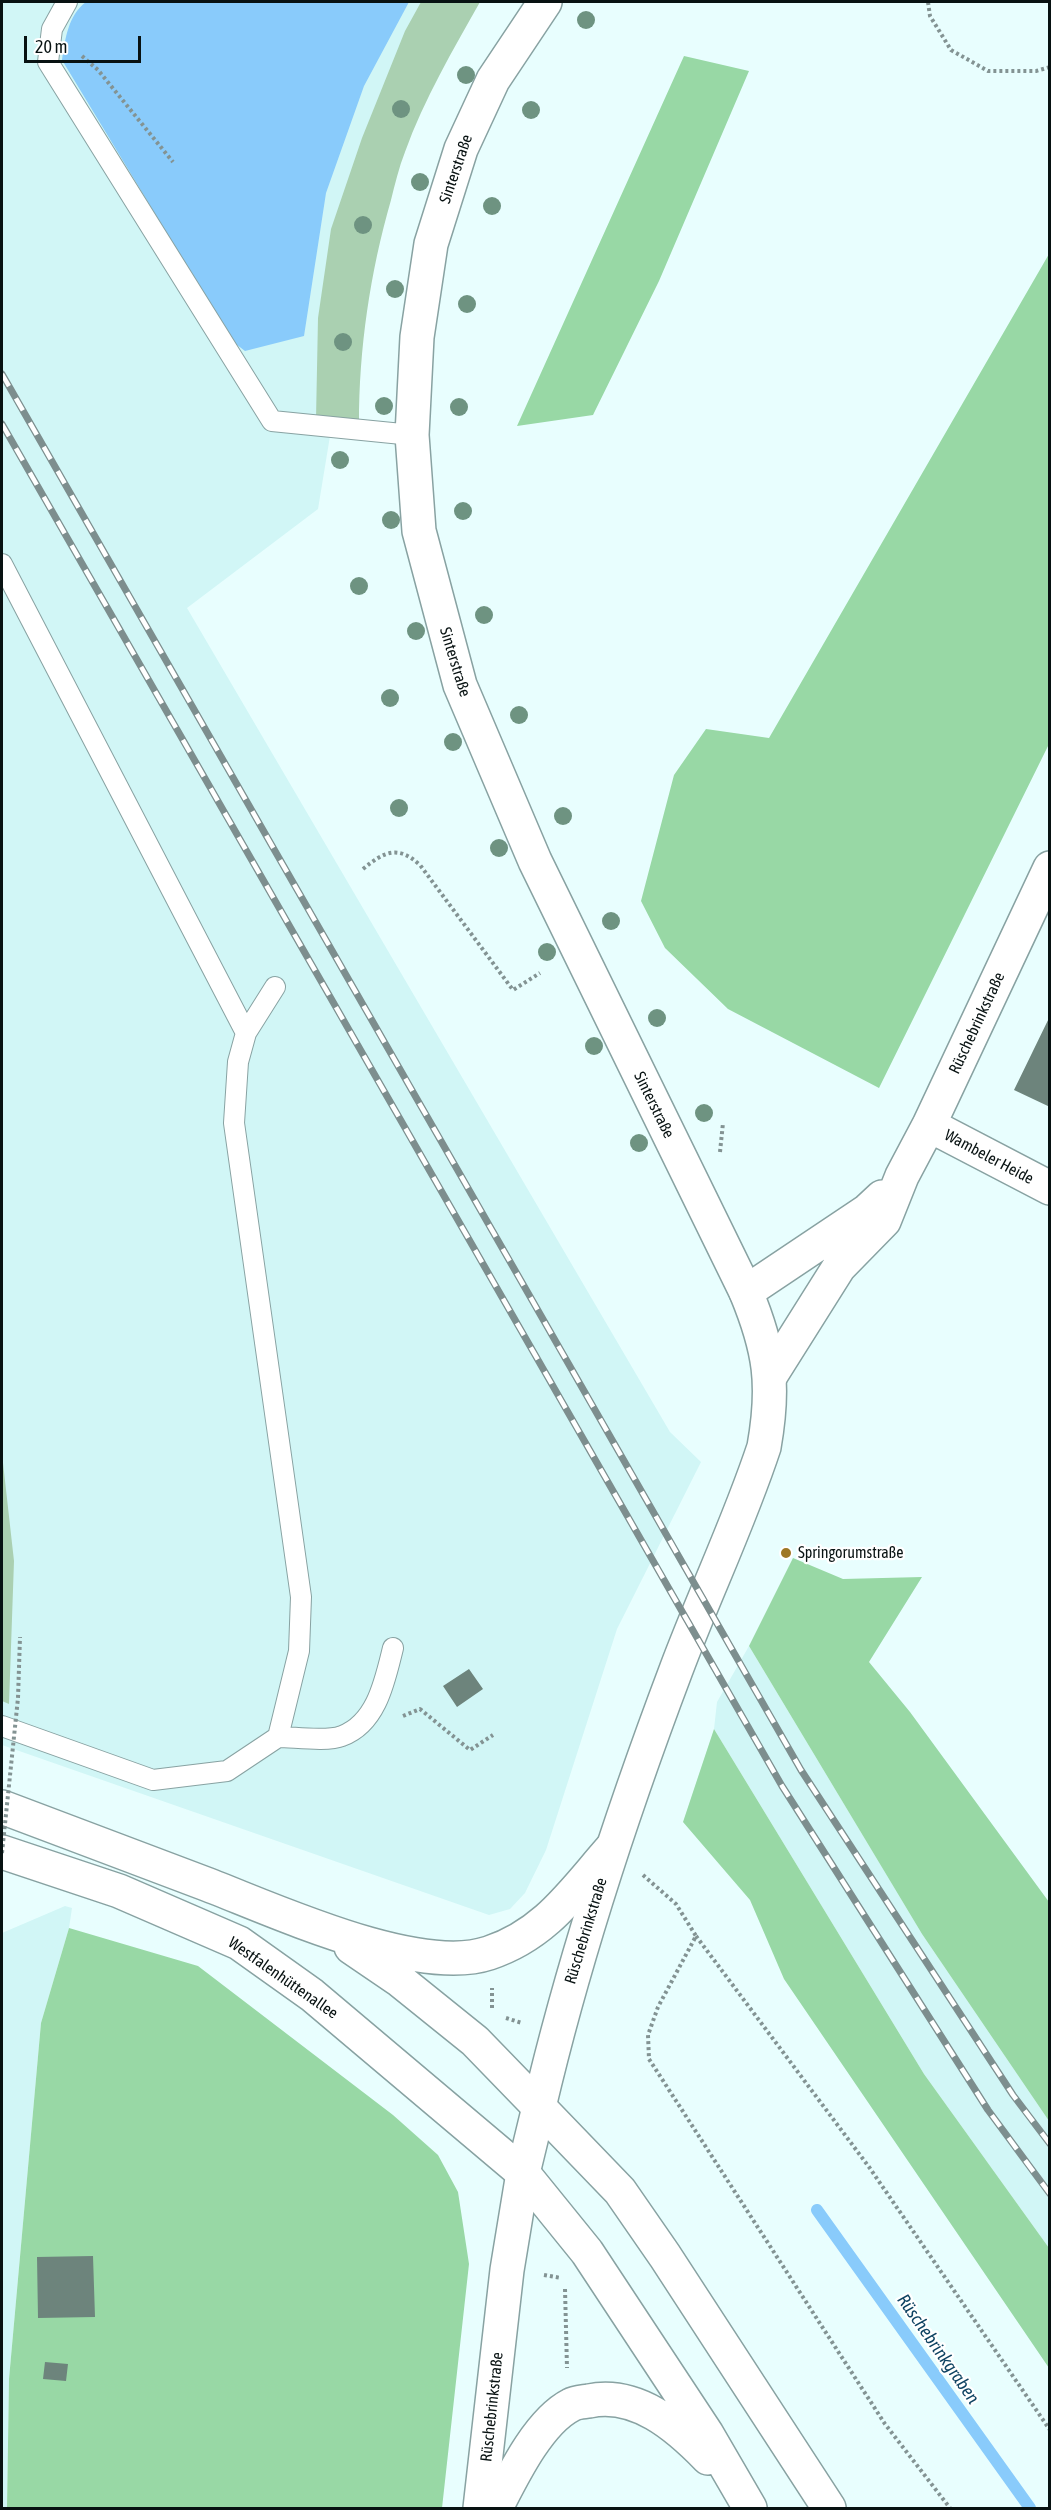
<!DOCTYPE html>
<html>
<head>
<meta charset="utf-8">
<style>
	body { margin:0 }
	#map { position:relative; width:1051px; height:2510px; overflow:hidden; background:#e8fefe; font-family:"Asap Condensed",sans-serif }
	canvas { display:block }
	.frame { position:absolute; inset:0; border:3px solid #081212; pointer-events:none }
	.scale { position:absolute; left:24px; top:36px; width:117px; height:27px; box-sizing:border-box; border:3px solid #081212; border-top:0; padding-left:8px; font-size:18px; line-height:21px; white-space:nowrap; color:#081212; -webkit-text-stroke:4px #fff; paint-order:stroke }
</style>
</head>
<body>
<div id="map">
<canvas width="1051" height="2510"></canvas>
<div class="frame"></div>
<div class="scale">20 m</div>
</div>
<script>
const ctx = document.querySelector('canvas').getContext('2d');
ctx.lineJoin = 'round';
function fill(path, color) {
  ctx.fillStyle = color;
  ctx.fill(path, 'evenodd');
}
function stroke(path, color, width, dash) {
  ctx.strokeStyle = color;
  ctx.lineWidth = width;
  ctx.lineCap = dash ? 'butt' : 'round';
  ctx.setLineDash(dash || []);
  ctx.stroke(path);
}
function label(font, color, halo, rows, align = 'center') {
  ctx.font = font + ' "Asap Condensed",sans-serif';
  ctx.lineWidth = 4.5;
  ctx.setLineDash([]);
  ctx.textBaseline = 'middle';
  ctx.strokeStyle = halo;
  ctx.fillStyle = color;
  for (const [text, x, y, turn = 0] of rows) {
    ctx.save();
    ctx.translate(x, y);
    ctx.rotate((+turn || 0) * Math.PI / 180);
    ctx.textAlign = isNaN(turn) ? turn : align;
    if (halo) ctx.strokeText(text, 0, 0);
    ctx.fillText(text, 0, 0);
    ctx.restore();
  }
}
fill(new Path2D(`
	M2,2H459L377,150L318,509L187,608L670,1432L701,1462L617,1629L546,1850L525,1893L510,1909L489,1915L2,1745Z
	M749,1646L922,1934L1049,2121V2248L924,2074L714,1729L717,1702Z
	M65,1906L72,1908L69,1928L41,2023L9,2379L7,2508H2V1933Z`), '#d1f6f6');
fill(new Path2D(`
	M421,2H480C453,50 424,99 405,152C399,167 395,184 391,200C370,273 359,348 359,424L316,419L318,318L331,229L362,138L405,31Z
	M2,1454L14,1561L9,1704L2,1701Z`), '#aad0b1');
fill(new Path2D(`
	M684,56L749,71L659,281L593,415L517,426Z
	M1049,254V744L879,1088L728,1009L665,948L641,901L674,775L706,729L769,738Z
	M793,1558L843,1579L922,1577L869,1662L910,1712L1049,1902V2121L922,1934L749,1646Z
	M714,1729L924,2074L1049,2248V2368L784,1979L750,1900L683,1822Z
	M69,1928L198,1966L393,2115L438,2155L458,2192L469,2264L442,2508H7L9,2379L41,2023Z`), '#98d8a5');
fill(new Path2D(`
	M86,2H409L364,86L326,193L304,336L245,351L232,341L62,60C65,40 68,15 86,2Z`), '#89cbfb');
stroke(new Path2D(`
	M817,2210L1030,2508`), '#89cbfb', 12);
fill(new Path2D(`
	M1050,1016V1107L1014,1090Z
	M469,1669L483,1689L457,1707L443,1686Z
	M93,2256L95,2317L38,2318L37,2257Z
	M45,2362L68,2364L66,2381L43,2379Z`), '#6d847c');
const service = new Path2D(`
	M67,2L52,29L48,62L272,421L412,435
	M2,564L246,1033
	M2,1726L153,1780L227,1771L278,1737L299,1651L301,1597L234,1123L238,1062L246,1033L275,987
	M278,1737C294,1737 327,1742 342,1736C377,1723 385,1680 393,1648`);
const minor = new Path2D(`
	M929,1125L1050,1188
	M746,1292L867,1211L882,1197
	M771,1375L839,1267L884,1221L902,1176L929,1125L1050,868
	M2,1807C70,1833 138,1858 206,1884C274,1910 418,1977 489,1953C546,1934 573,1892 611,1849
	M2,1852L119,1891L239,1943L312,1995L523,2173
	M351,1947L398,1979L475,2041L539,2107`);
const tertiary = new Path2D(`
	M539,2107C574,1958 622,1813 676,1670C704,1595 739,1523 764,1447C775,1385 770,1350 746,1292L535,861L460,685L419,531L412,435L417,337L431,244L461,149L493,80L545,2`);
const secondary = new Path2D(`
	M480,2508L507,2270L523,2173L539,2107`);
const trunk = new Path2D(`
	M539,2107L620,2191L665,2256L829,2508
	M523,2173L587,2252L707,2434L750,2508
	M496,2508C512,2477 538,2422 571,2405C576,2402 583,2402 589,2401C636,2391 677,2426 708,2458`);
stroke(service, '#88a2a2', 22);
stroke(minor, '#88a2a2', 36);
stroke(tertiary, '#88a2a2', 36);
stroke(secondary, '#88a2a2', 36);
stroke(trunk, '#88a2a2', 36);
stroke(new Path2D(`
	M928,2L930,16L951,50L988,71H1036L1050,67
	M82,56L98,70L173,162
	M363,869C385,851 398,845 420,865L513,990L540,973
	M720,1152L723,1123
	M403,1716L420,1709L470,1750L493,1735
	M643,1875L676,1904L696,1936L658,2007L648,2035L649,2059L885,2424L950,2508
	M696,1936L869,2167L1050,2430
	M492,2008V1988
	M506,2018L522,2023
	M544,2275L561,2278
	M565,2289L567,2368`), '#839393', 4, [3, 3]);
stroke(service, '#fff', 20);
stroke(minor, '#fff', 33);
stroke(tertiary, '#fff', 33);
stroke(secondary, '#fff', 33);
stroke(trunk, '#fff', 33);
const rail = new Path2D(`
	M2,374L801,1770L1013,2095L1050,2144
	M2,424L782,1786L988,2110L1050,2194`);
stroke(rail, '#7d8e8e', 7);
stroke(rail, '#fff', 4.5, [14]);
stroke(new Path2D(`
	M2,1853L18,1698L20,1637`), '#839393', 4, [3, 3]);
ctx.fillStyle = '#6e9381';
for (const [x, y] of [
	[586,20],
	[466,75],
	[401,109],
	[531,110],
	[420,182],
	[492,206],
	[363,225],
	[395,289],
	[467,304],
	[343,342],
	[384,406],
	[459,407],
	[340,460],
	[463,511],
	[391,520],
	[359,586],
	[484,615],
	[416,631],
	[390,698],
	[519,715],
	[453,742],
	[399,808],
	[563,816],
	[499,848],
	[611,921],
	[547,952],
	[657,1018],
	[594,1046],
	[704,1113],
	[639,1143]
]) {
  ctx.beginPath();
  ctx.arc(x, y, 9, 0, 2 * Math.PI);
  ctx.fill();
}
for (const [x, y, r, color] of [
	[786,1553,6,"#9e7724"]
]) {
  const dot = new Path2D();
  dot.arc(x, y, r, 0, 2 * Math.PI);
  ctx.fillStyle = color;
  ctx.fill(dot);
  stroke(dot, '#fff', 2);
}
label('16px', '#081212', '#fff', [
	["Sinterstraße",456,169,-71],
	["Sinterstraße",455,662,73],
	["Rüschebrinkstraße",977,1023,-65],
	["Sinterstraße",654,1105,64],
	["Wambeler Heide",989,1157,28],
	["Rüschebrinkstraße",586,1931,-73],
	["Westfalenhüttenallee",283,1978,35],
	["Rüschebrinkstraße",492,2407,-84]
]);
label('16px', '#081212', '#fff', [
	["Springorumstraße",798,1553]
], 'left');
label('italic 18px', '#0f4362', '#fff', [
	["Rüschebrinkgraben",938,2349,55]
]);
</script>
</body>
</html>
